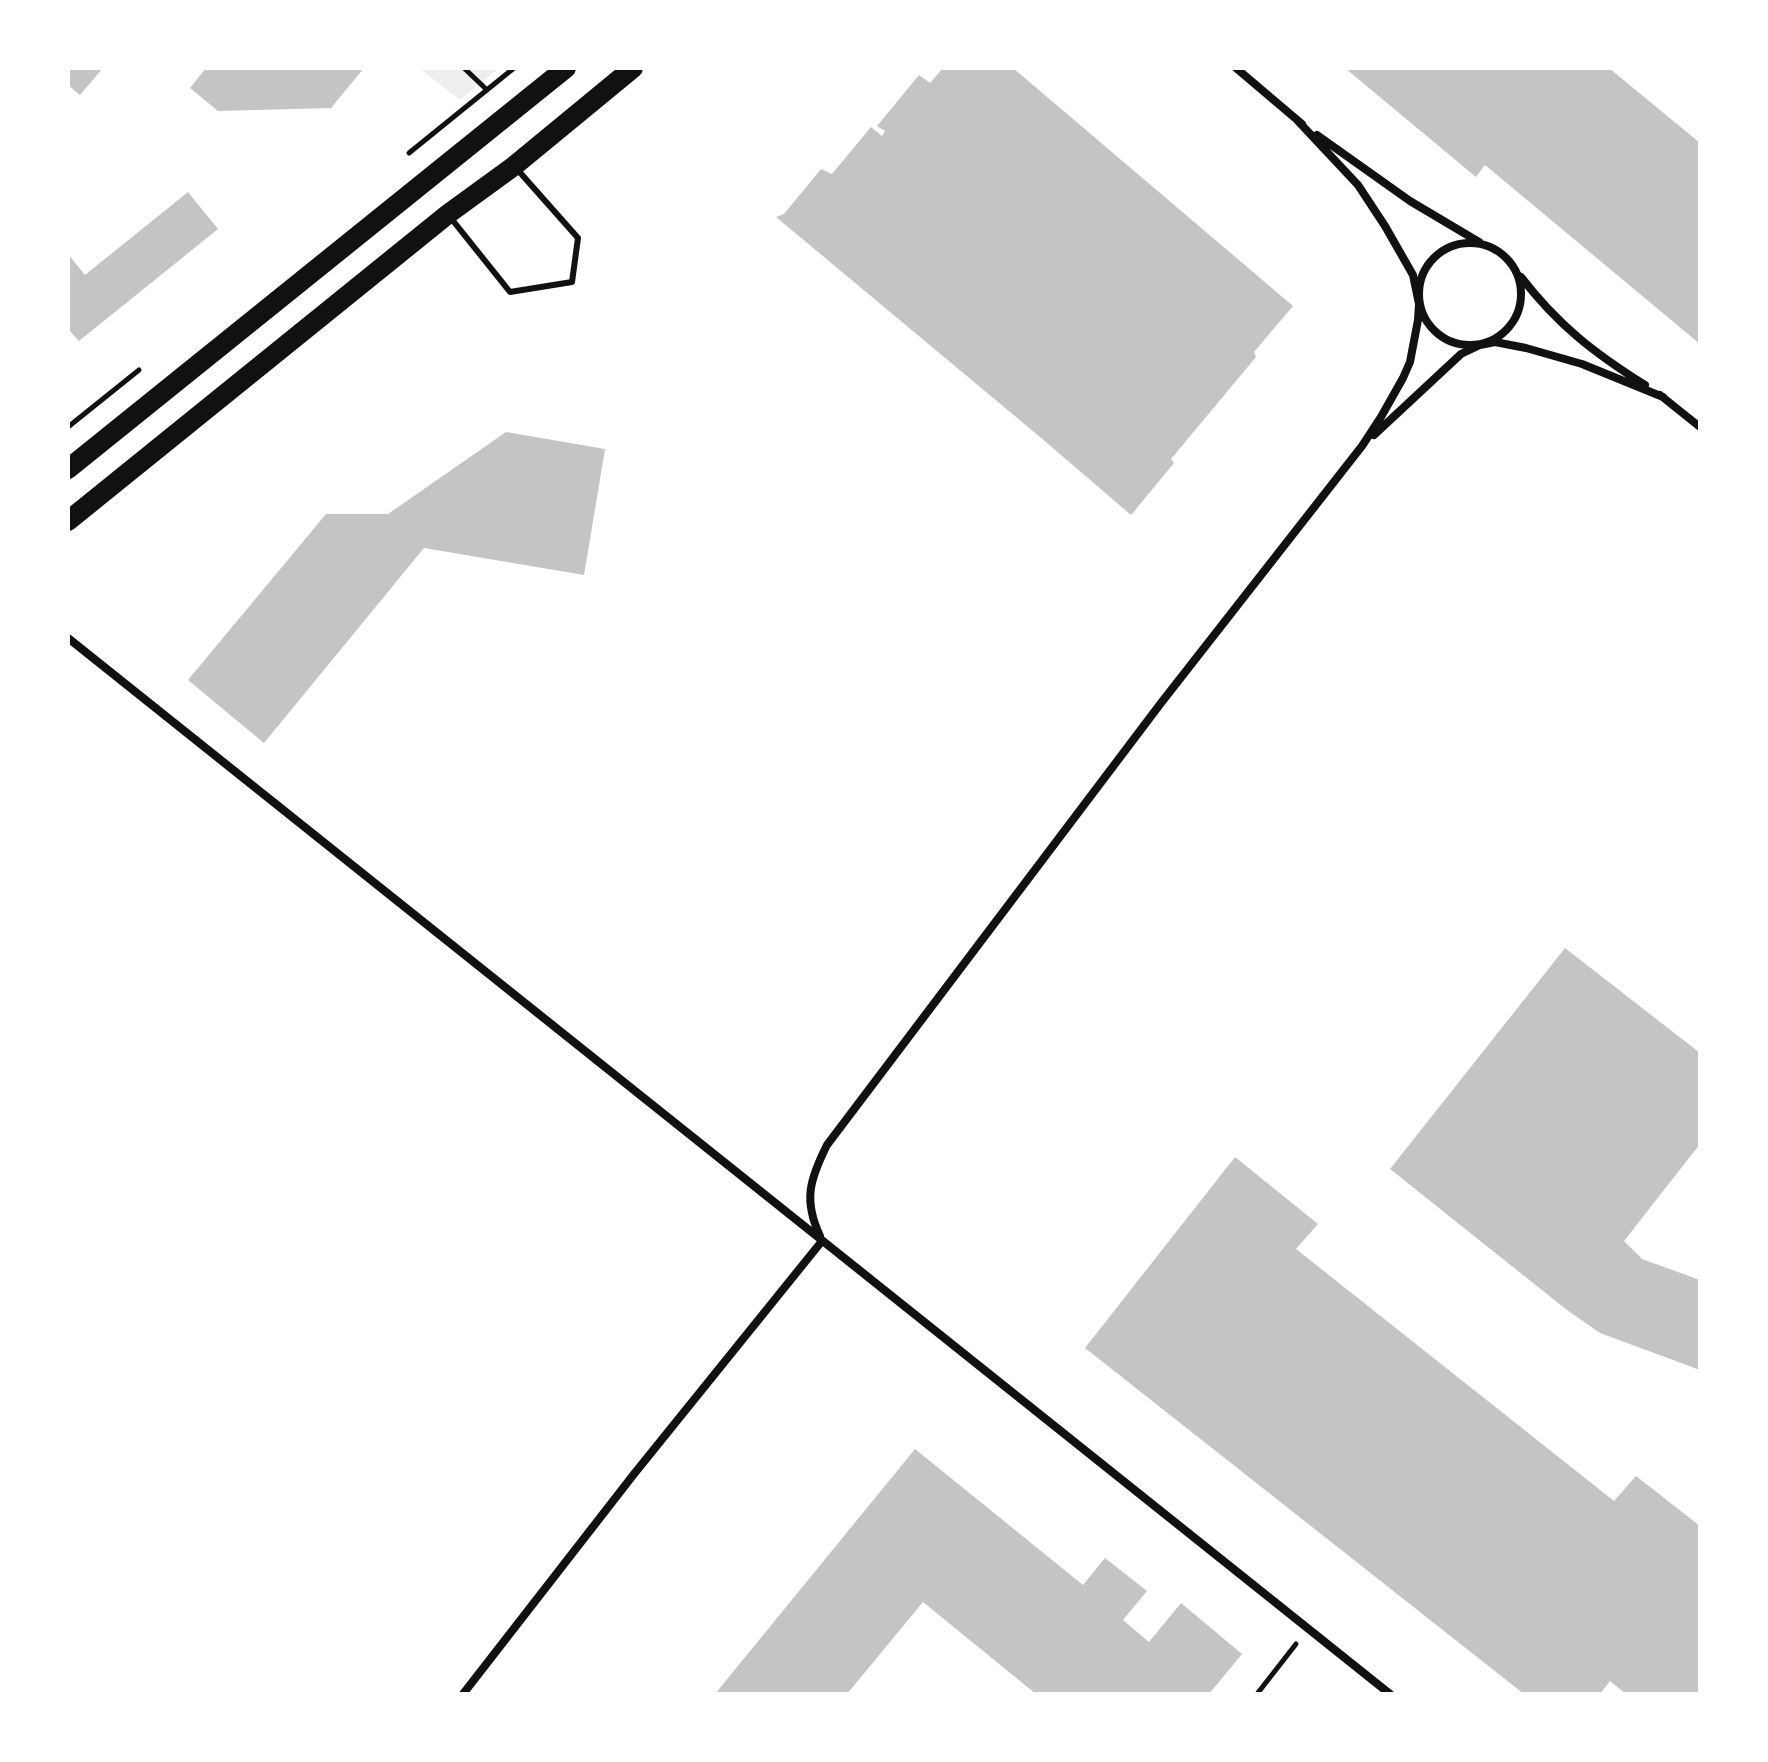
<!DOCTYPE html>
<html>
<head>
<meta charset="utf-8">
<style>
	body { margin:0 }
	#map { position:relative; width:1768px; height:1762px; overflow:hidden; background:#fff; font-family:Ubuntu,sans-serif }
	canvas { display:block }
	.frame { position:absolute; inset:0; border:70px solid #fff; pointer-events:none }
</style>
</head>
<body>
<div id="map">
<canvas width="1768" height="1762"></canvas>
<div class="frame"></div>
</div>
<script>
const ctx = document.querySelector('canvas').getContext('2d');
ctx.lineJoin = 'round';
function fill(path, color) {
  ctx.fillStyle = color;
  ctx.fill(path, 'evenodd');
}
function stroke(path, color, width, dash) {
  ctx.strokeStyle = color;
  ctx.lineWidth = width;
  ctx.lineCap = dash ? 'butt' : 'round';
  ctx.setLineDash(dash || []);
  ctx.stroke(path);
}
fill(new Path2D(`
	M419,68H499L460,100Z`), '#eee');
fill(new Path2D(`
	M68,68H103L80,95L68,85Z
	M206,68H364L331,108L218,111L190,88Z
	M943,68H1013L1293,306L1254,352L1256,357L1171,459L1174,463L1131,515L1040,437L776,217L784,214L821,169L832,174L871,127L882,136L885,131L877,126L919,75L930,83Z
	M1345,68H1609L1700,143V344L1485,165L1476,177Z
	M188,192L218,229L79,341L68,329V254L85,275Z
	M506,432L605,449L584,575L424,548L264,743L188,680L326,514H388Z
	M1565,948L1700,1053V1144L1624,1241L1642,1259L1700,1280V1370L1600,1333L1567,1310L1390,1169Z
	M1235,1157L1318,1224L1296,1249L1614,1501L1636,1476L1700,1526V1694H1626L1610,1681L1600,1694H1524L1085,1348Z
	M915,1449L1083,1585L1105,1558L1147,1591L1123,1620L1149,1642L1181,1603L1242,1654L1209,1694H1036L923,1602L847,1694H715Z`), '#c4c4c4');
stroke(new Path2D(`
	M464,68L487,90
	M409,153L514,68
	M68,427L139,370
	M1257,1694L1296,1644`), '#111', 5);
stroke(new Path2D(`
	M450,217L510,292L572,282L578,238L516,168`), '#111', 6);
stroke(new Path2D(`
	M1236,68L1302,124
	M1317,135L1410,201L1479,242
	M1419 294a51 51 0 1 1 102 0a51 51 0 1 1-102 0Z
	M1521,277C1558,325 1594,353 1645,385
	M1660,395L1700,427
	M1374,435L1461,354L1480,345L1495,342L1526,348L1582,364L1663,397
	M68,638L1390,1694
	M820,1236C803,1200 810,1179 827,1145L1161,703L1362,446L1381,417L1403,378L1410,362L1418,320L1419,304L1413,275L1385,226L1358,185L1298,121
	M463,1694L634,1474L822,1241`), '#111', 8);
stroke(new Path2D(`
	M68,469L566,68
	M68,521L448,214L514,166L633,68`), '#111', 20);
</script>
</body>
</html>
